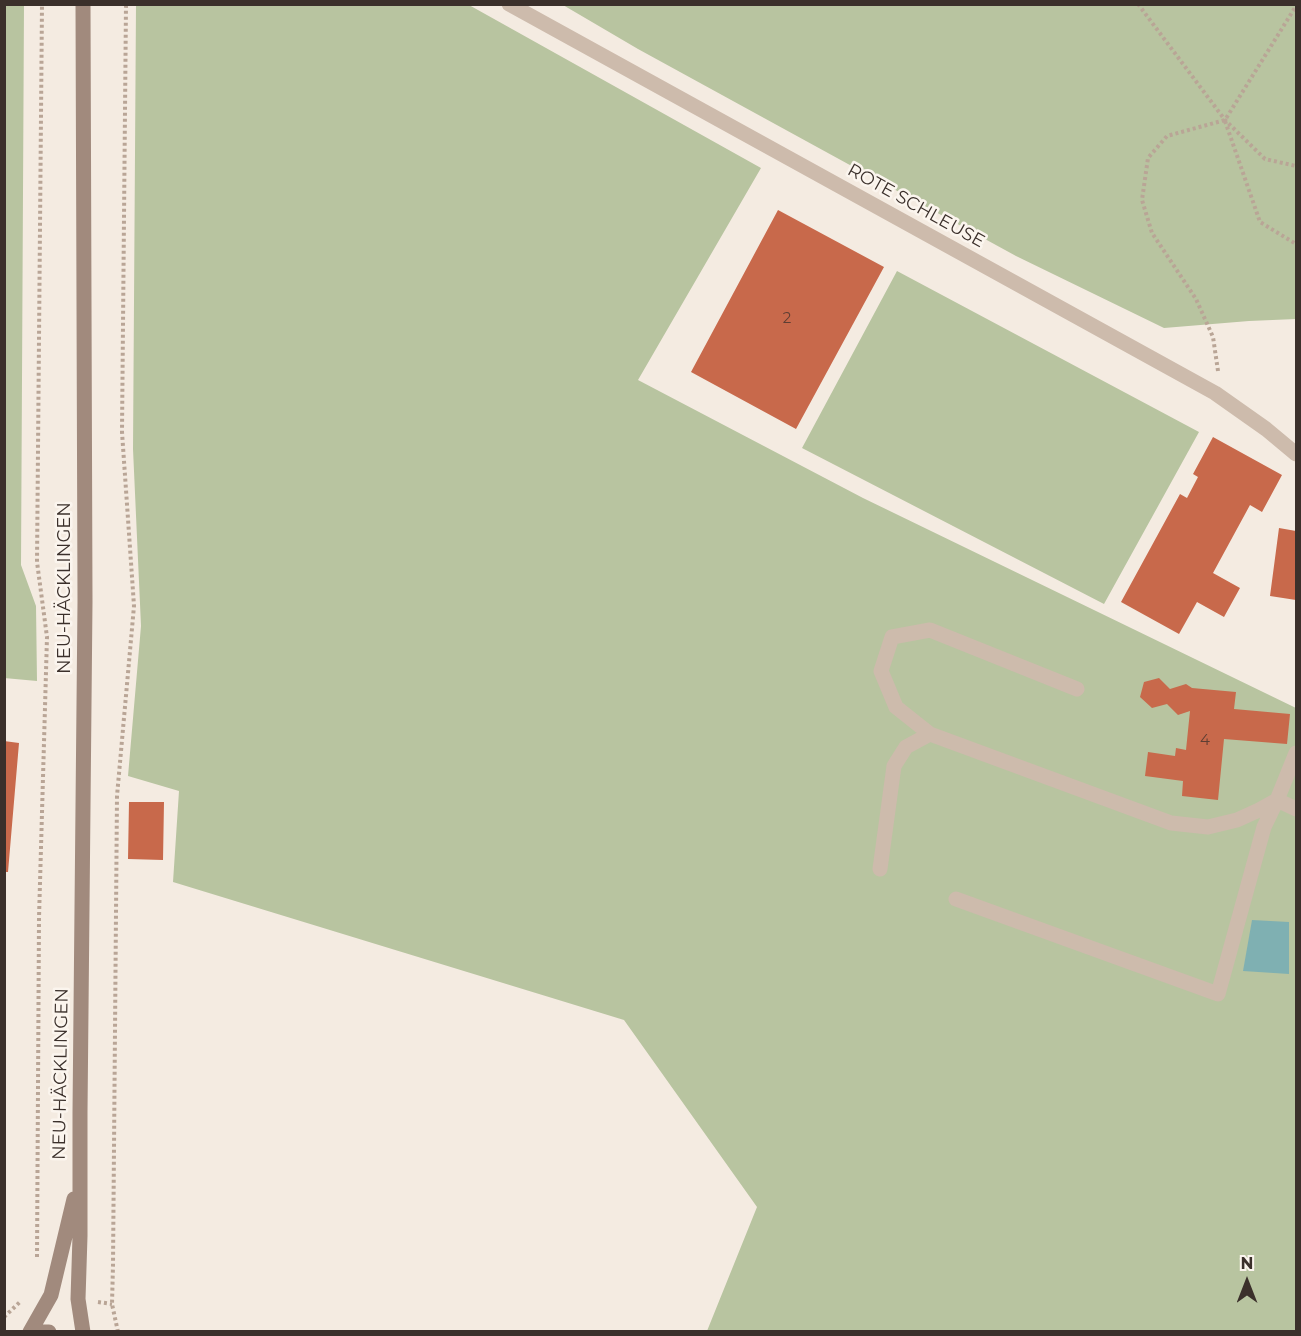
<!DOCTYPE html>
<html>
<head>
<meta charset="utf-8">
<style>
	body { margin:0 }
	#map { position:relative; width:1301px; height:1336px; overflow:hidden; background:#f4ebe1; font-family:Montserrat,sans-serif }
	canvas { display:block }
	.frame { position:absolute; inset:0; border:6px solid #3b302b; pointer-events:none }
	.north { position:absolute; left:1217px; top:1252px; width:60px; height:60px; -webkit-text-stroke:4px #fbf5ee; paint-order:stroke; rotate:0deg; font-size:16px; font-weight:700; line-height:24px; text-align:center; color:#3b302b }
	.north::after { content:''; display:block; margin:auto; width:21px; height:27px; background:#3b302b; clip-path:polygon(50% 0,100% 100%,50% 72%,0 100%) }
</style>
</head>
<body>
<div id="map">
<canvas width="1301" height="1336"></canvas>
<div class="frame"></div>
<div class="north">N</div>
</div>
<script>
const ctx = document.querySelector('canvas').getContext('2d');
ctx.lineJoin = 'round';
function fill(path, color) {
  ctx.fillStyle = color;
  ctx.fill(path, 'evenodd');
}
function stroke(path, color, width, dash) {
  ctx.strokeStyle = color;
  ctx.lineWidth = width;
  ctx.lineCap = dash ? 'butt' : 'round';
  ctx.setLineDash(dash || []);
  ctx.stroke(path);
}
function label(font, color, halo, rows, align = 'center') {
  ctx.font = font + ' Montserrat,sans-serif';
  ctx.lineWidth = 5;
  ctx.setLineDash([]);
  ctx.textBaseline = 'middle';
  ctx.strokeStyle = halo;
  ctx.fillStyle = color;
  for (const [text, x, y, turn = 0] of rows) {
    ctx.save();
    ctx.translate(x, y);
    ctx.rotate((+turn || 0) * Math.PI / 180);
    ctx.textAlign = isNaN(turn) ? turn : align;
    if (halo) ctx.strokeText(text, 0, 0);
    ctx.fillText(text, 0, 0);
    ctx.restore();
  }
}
fill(new Path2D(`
	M4,5H24L21,565L36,606L37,681L4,678Z
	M136,5H469L761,168L638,380L863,498L1296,708V1331H707L757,1207L624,1020L173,882L179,791L128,776L141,626L133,449Z
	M563,5H1296V319L1249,321L1164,328L1016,256L638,49Z
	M897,271L1199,432L1104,604L802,448Z`), '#b8c4a0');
fill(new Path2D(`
	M1252,920L1289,922V974L1243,971Z`), '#7fb0b2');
fill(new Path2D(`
	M778,210L884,267L796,429L691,372Z
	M1213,437L1282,475L1262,512L1250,505L1213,573L1240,588L1224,617L1197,602L1179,634L1121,602L1180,494L1187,498L1198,477L1193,474Z
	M1279,528L1296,531V600L1270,596Z
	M1159,678L1170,689L1186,684L1192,688L1236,692L1234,709L1290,714L1287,744L1224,739L1218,800L1182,796L1183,781L1145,776L1148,752L1175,756L1176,748L1186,750L1190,711L1178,715L1167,704L1152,708L1140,697L1144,682Z
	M4,741L19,743L8,872H4Z
	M129,802H164L163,860L128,859Z`), '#c8694b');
stroke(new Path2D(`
	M1138,4L1225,120L1265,159L1296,166
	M1225,121L1260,222L1296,244
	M1218,371L1213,337L1196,299L1152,233L1142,200L1148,158L1167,136L1225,120L1296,6
	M37,1257L39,918L47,637L37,562L42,4
	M98,1302L112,1304
	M4,1317L21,1301
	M118,1332L112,1304L113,1265L117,796L134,606L122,432L126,4`), '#b9a596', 4, [3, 3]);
stroke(new Path2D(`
	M930,734L896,707L881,671L892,637L930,630L1077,689
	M880,869L894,766L906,747L930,734L1171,823L1208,827L1237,820L1259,810L1277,800L1296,753
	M956,899L1218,994L1264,827L1277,800L1296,809`), '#cdbbac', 15);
stroke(new Path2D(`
	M509,4L1215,393L1266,429L1296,454`), '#cdbbac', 15);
stroke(new Path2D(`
	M30,1332L51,1295L74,1199
	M41,1332H49
	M83,1332L78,1299L80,1236V1112L85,602L83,4`), '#a18a7d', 15);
label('15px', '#5e3e33', null, [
	["2",787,319],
	["4",1205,741]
]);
label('18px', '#3b302b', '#fbf5ee', [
	["ROTE SCHLEUSE",916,206,29],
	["NEU-HÄCKLINGEN",65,588,-90],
	["NEU-HÄCKLINGEN",61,1074,-89]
]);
</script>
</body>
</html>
